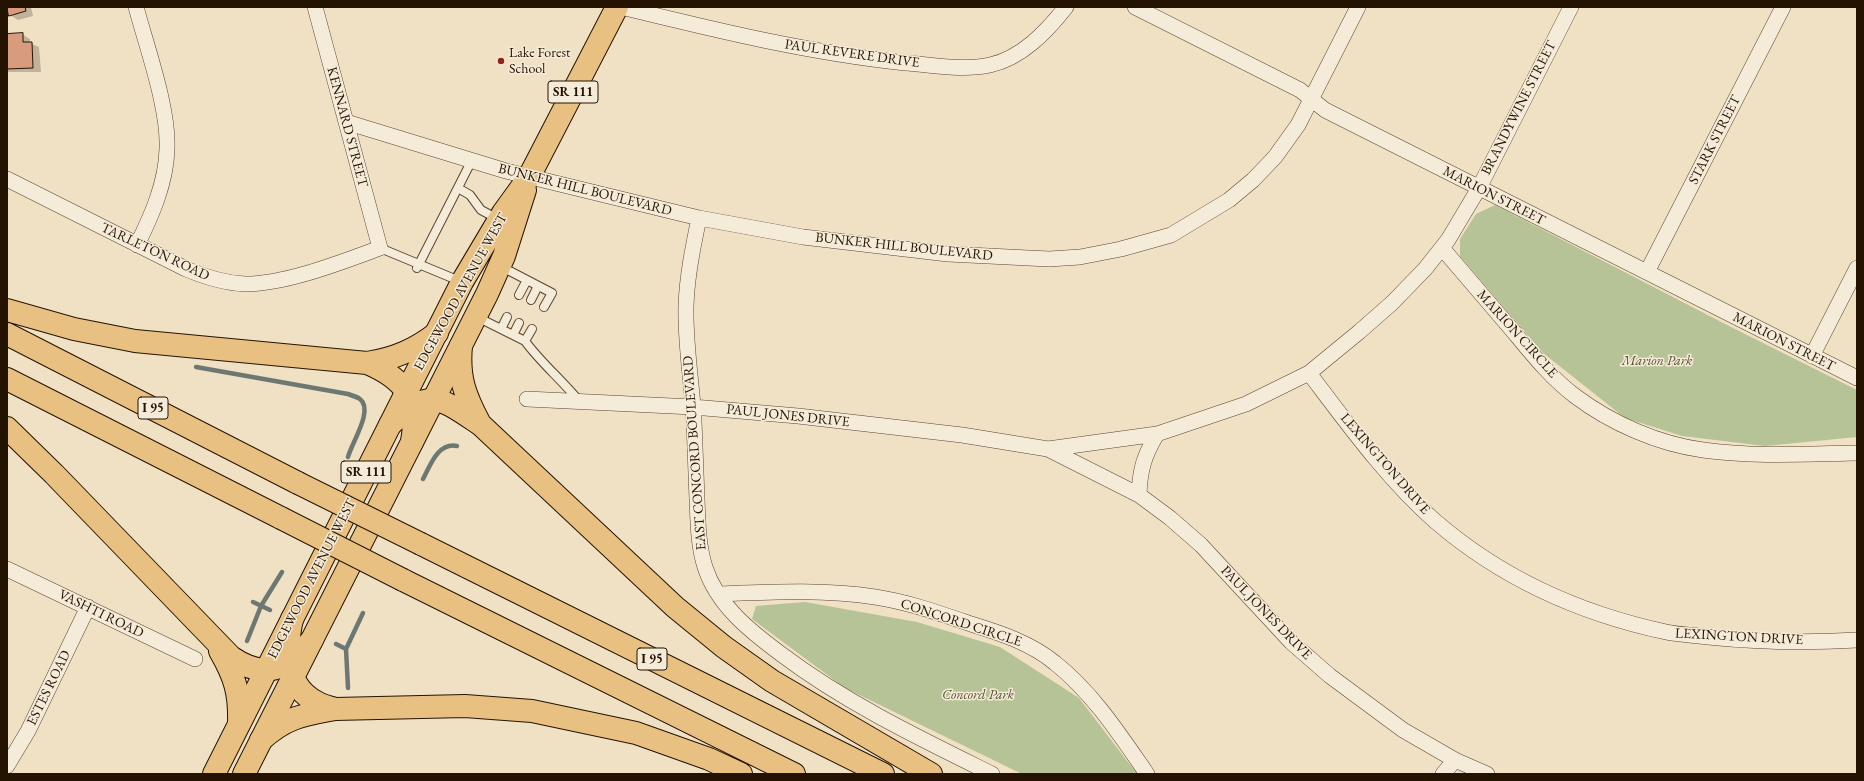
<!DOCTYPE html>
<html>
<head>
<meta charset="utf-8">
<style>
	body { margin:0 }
	#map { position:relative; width:1864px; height:781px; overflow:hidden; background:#f0e0c4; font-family:"EB Garamond",serif }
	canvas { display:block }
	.frame { position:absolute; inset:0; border:8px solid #251301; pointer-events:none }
</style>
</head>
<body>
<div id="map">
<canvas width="1864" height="781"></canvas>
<div class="frame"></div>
</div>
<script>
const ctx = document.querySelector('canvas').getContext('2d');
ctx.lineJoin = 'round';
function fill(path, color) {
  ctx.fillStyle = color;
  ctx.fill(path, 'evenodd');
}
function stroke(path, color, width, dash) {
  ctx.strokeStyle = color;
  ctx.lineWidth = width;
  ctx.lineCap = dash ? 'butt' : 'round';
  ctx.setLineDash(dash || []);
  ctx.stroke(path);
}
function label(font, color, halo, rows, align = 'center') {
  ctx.font = font + ' "EB Garamond",serif';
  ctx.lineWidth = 3;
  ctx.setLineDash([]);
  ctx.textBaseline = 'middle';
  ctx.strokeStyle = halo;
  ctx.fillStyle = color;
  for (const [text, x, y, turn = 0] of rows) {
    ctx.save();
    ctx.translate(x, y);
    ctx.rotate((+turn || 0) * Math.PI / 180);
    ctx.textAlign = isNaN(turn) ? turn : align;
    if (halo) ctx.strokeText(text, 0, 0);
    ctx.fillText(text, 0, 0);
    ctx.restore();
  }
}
fill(new Path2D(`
	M1495,205L1725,324L1857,390V437L1765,446L1682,436L1625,418L1543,353L1460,256V239L1476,214Z
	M805,602L917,622L1000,647L1079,698L1137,774H1022L845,688L752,619L756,606Z`), '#b6c397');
fill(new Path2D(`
	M7,7H31L33,16L18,20L10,15L9,12H7Z
	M22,34L30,39V43L39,47L41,72H7V35Z`), '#0003');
stroke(new Path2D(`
	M196,367L348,394C351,395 357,397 360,399C374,410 352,442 348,457
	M423,479C430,466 438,442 457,446
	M253,602L270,610
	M247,641L261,606L282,572
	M336,644L346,649
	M348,688L346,649L363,613`), '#6d7872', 4.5);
const building = new Path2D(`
	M7,7H25L26,11L9,16Z
	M23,33V42H32L33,68L7,69V34Z`);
fill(building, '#d99b7d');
stroke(building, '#251301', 1);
const lane = new Path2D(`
	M458,188L470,195L481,210L498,219
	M380,248L462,282
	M500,266L552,293L544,307
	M417,268L472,160
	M519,295L527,280
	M531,300L538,286
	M477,317L525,341L532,329
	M501,329L507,317
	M513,335L519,323
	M525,341C541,363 562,380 579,401`);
const street = new Path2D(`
	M136,7C147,48 169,109 167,149C166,183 152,215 137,245
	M621,7C715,30 809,53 906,63C934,65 963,71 990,65C1022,58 1047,31 1066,7
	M1135,7L1300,90L1325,110L1857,378
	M346,122L506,171L699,218L803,237L948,254L1049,259L1080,257L1121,249L1171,235L1229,200L1253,180L1275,157L1298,125L1358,7
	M7,179L186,269C205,277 224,283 245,284C286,284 342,262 380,248L315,7
	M699,218C693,247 687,276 686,306C685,345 692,382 694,421C695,447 696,473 697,499C698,522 698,545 705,567C717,605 750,631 781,654C846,703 919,738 992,774
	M1442,248C1465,275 1489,303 1513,331C1532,354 1551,378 1575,396C1611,423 1658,444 1703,450C1754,457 1805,454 1857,453
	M1647,272L1783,7
	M1812,356L1857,268
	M1309,373C1347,423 1388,480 1435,521C1501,578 1582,614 1666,632C1680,635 1694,635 1708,637C1757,642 1808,643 1857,640
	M527,399L693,407L798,416L962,435L1048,449L1139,495L1170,518L1201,545L1291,642L1330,676L1403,730L1455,760L1487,774
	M1048,449L1157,434L1246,404L1309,373L1359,332L1392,303L1425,269L1448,240L1479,188L1571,7
	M1139,495C1140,469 1144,456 1157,434
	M7,569L195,659
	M718,594C770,592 823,589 875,597C908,602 939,613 971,624C1000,633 1031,643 1055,663C1093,693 1120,735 1147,774
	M7,766L28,731L88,607
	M1443,774L1455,760`);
const primary = new Path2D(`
	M214,774L462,282L503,213L529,177L617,7
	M244,774L487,294L504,256L525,190`);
const highway = new Path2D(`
	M7,310L74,329L135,341L367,363C407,380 419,400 412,442
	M7,334L298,483
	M461,346C458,378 465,396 480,424
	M367,363C394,359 415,350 437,333
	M7,379L281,518
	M390,425C429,386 441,398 481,425L675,607L724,647L772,681L931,774
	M7,428L54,474L231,657C266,681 286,669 312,640
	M421,544L883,774
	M403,580L794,774
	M292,619C285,650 285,687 318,703C323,706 330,707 335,709L465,706L532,711L636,733L709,759L741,774
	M220,651C235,677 240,693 239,724
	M261,740C286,717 303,715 335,709`);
stroke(lane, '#584632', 10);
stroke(street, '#584632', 16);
stroke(primary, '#251301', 24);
stroke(highway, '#251301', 24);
stroke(lane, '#f5ebd9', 8);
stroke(street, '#f5ebd9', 15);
stroke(primary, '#e8c082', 22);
stroke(highway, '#e8c082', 22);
const highwayBridge = new Path2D(`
	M298,483L421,544
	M281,518L403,580`);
stroke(highwayBridge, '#251301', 24, []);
stroke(highwayBridge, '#e8c082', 22);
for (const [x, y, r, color] of [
	[501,61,4,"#8f2418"]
]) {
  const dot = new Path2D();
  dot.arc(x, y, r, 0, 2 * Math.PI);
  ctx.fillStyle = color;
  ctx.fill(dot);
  stroke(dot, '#f5ebd9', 1.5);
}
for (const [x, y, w] of [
	[573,92,50],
	[153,408,30],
	[366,472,50],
	[652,659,30]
]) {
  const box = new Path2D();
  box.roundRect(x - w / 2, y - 11, w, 22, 3);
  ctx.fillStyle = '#f5ebd9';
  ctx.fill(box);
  stroke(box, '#251301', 1);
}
label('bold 13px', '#251301', null, [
	["SR 111",573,92],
	["I 95",153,408],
	["SR 111",366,472],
	["I 95",652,659]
]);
label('14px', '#251301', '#f5ebd9', [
	["Lake Forest",509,53],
	["School",509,69]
], 'left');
label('14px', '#251301', '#f5ebd9', [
	["PAUL REVERE DRIVE",852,54,8],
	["BRANDYWINE STREET",1519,108,-63],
	["KENNARD STREET",347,127,75],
	["STARK STREET",1715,140,-63],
	["BUNKER HILL BOULEVARD",585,190,14],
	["MARION STREET",1494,196,27],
	["BUNKER HILL BOULEVARD",904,247,6],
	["TARLETON ROAD",155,252,25],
	["EDGEWOOD AVENUE WEST",461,292,-61],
	["MARION CIRCLE",1517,334,48],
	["MARION STREET",1784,342,27],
	["PAUL JONES DRIVE",788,416,6],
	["EAST CONCORD BOULEVARD",695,453,-94],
	["LEXINGTON DRIVE",1385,464,49],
	["EDGEWOOD AVENUE WEST",312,579,-63],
	["PAUL JONES DRIVE",1266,613,46],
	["VASHTI ROAD",101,614,26],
	["CONCORD CIRCLE",961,623,18],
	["LEXINGTON DRIVE",1739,637,3],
	["ESTES ROAD",49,688,-64]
]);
label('italic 14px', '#585136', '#f5ebd9', [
	["Marion Park",1657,361],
	["Concord Park",978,695]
]);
</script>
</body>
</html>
